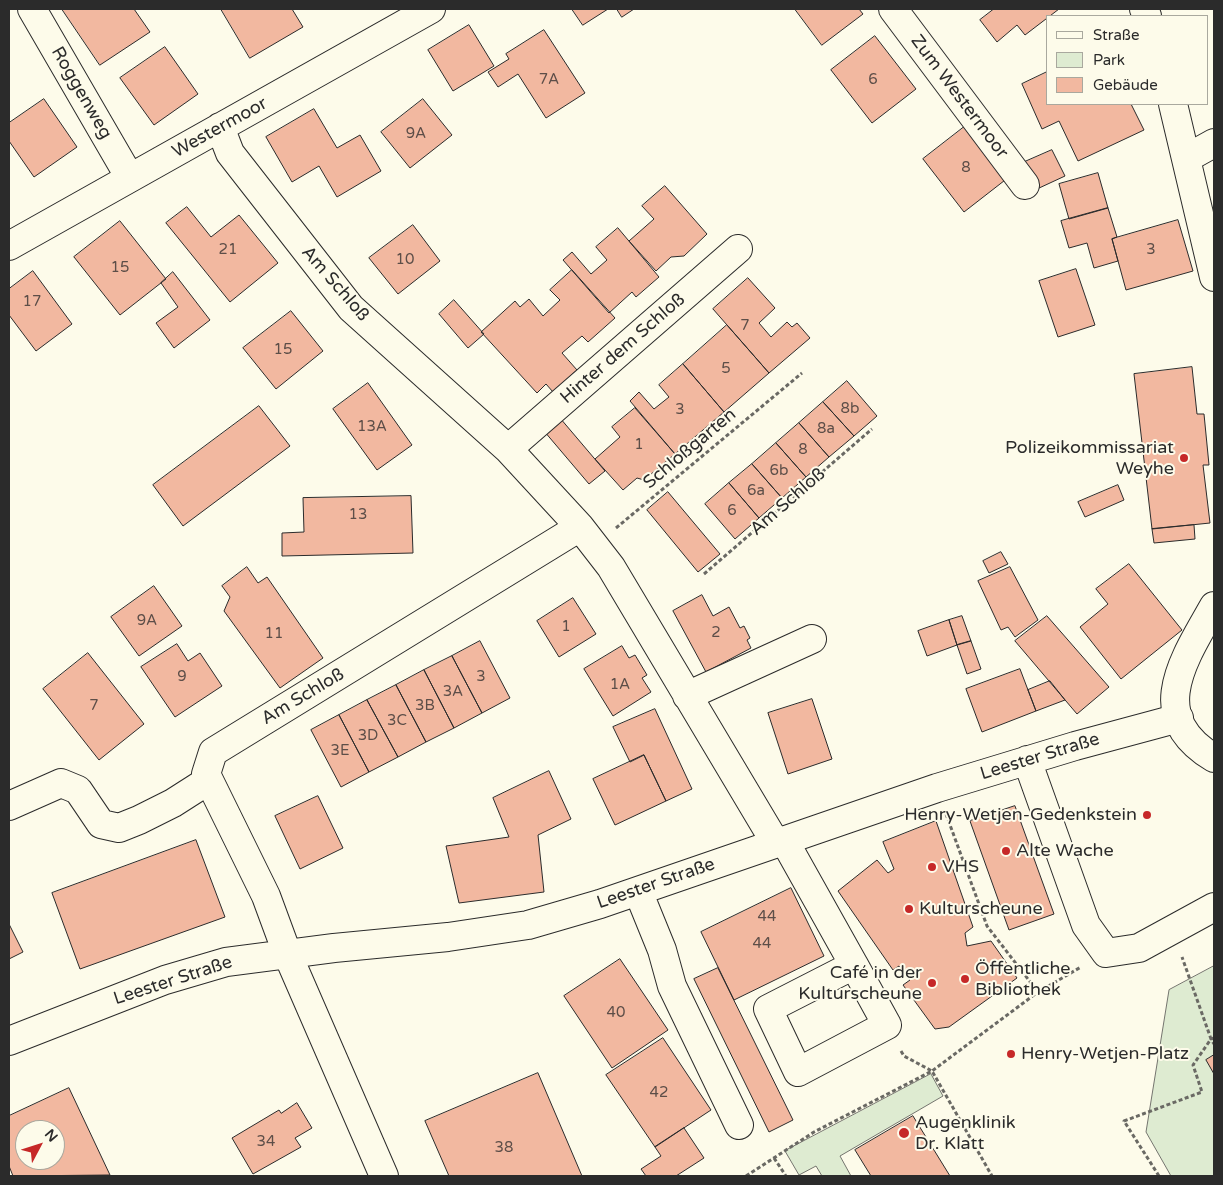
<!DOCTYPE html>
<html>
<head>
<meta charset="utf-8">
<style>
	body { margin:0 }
	#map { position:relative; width:1223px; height:1185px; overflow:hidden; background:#fdfbea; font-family:"Varela Round",sans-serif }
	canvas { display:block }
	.frame { position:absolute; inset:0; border:10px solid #2b2b2b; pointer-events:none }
	.legend { position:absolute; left:1046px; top:15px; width:162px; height:90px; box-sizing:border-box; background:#fdfbea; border:1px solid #a9a89e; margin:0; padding:6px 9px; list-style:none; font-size:15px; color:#2b2b2b }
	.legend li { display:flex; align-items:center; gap:10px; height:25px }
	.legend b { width:25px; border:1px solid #a9a89e }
	.north { position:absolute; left:15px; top:1120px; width:50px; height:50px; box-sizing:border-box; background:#fdfbea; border:1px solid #a9a89e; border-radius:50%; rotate:50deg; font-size:14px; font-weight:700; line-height:20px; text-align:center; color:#2b2b2b }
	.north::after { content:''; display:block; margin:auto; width:18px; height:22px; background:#c62828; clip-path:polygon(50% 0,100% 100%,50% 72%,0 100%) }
</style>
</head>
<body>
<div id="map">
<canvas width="1223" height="1185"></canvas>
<div class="frame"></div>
<ul class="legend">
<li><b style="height:6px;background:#fdfbea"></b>Straße</li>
<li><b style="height:14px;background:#deebd1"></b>Park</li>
<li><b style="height:14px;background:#f2b8a0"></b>Gebäude</li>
</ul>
<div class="north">N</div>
</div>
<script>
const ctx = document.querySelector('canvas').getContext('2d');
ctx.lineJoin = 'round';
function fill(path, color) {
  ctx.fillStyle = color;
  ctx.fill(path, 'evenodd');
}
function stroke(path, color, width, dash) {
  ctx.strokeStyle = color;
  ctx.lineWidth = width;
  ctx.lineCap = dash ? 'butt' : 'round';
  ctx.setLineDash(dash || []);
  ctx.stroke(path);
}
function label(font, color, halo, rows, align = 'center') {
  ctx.font = font + ' "Varela Round",sans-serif';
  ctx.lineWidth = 4;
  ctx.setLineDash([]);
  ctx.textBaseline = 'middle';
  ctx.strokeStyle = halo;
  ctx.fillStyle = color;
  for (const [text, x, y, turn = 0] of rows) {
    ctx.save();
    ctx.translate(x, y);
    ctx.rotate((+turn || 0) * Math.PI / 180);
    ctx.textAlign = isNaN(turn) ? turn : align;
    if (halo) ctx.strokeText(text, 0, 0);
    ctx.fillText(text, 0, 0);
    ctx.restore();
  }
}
const green = new Path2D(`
	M1214,966V1176H1171L1146,1132L1169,990Z
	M931,1074L943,1096L840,1156L851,1176H822L816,1166L799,1175L785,1151Z`);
fill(green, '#deebd1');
stroke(green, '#74746e', 1);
const building = new Path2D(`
	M62,9H134L150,32L100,65Z
	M221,9H292L303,27L250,58Z
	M572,9H608L583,25Z
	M617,9H634L622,17Z
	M795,9H859L863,14L822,45Z
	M994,9H1059L1025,35L1017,25L997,42L980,20Z
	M469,25L494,66L453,91L428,50Z
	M544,30L585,93L546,118L518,74L498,87L488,72L509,59L506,54Z
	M875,36L916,89L872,123L831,70Z
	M165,47L198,94L154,125L120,78Z
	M1047,72V104H1131L1144,130L1078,161L1059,121L1042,129L1022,84Z
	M44,99L77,147L34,177L9,141V123Z
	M423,99L452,135L410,168L381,132Z
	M314,109L337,148L360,135L381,171L337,197L319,166L292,182L266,137Z
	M968,124L1009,177L964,212L923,159Z
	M1052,150L1065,176L1037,189L1020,164Z
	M1098,173L1108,208L1069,219L1059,184Z
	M665,186L707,234L684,256L671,257L656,271L629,241L654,219L642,206Z
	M187,207L211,237L239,215L278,263L230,302L166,223Z
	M1108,208L1117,237L1112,239L1118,261L1094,268L1087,243L1069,248L1061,221Z
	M1178,220L1193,271L1126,290L1112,239Z
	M120,221L166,279L120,315L74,257Z
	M413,225L440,261L398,294L369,258Z
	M618,228L659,277L636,297L632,292L609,313L563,260L572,252L591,274L607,260L596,247Z
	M1076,269L1095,325L1058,337L1039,281Z
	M572,270L615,318L588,342L582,336L562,353L577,370L553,392L546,384L537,393L481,332L515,301L520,307L529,299L543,316L560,300L550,290Z
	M33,271L72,324L36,351L9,315V289Z
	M173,272L210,320L174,348L156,323L178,307L161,283Z
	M748,278L775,308L759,323L771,337L787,322L792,327L797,323L810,338L769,373L713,309Z
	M454,300L484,334L468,348L439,314Z
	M291,311L323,351L276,389L243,348Z
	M727,325L769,373L724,412L683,364Z
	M683,364L724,412L675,454L630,401L639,392L654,409L669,397L659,385Z
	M1192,367L1197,414H1204L1209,465H1203L1210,523L1152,529L1134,374Z
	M847,381L877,416L854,436L823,402Z
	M368,383L412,445L377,470L333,409Z
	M823,402L854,436L829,457L799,423Z
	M259,406L290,446L183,526L153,485Z
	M635,408L675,454L644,480L637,478L623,490L595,459L620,437L612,427Z
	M560,418L605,471L589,484L544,431Z
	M799,423L829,457L806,477L776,443Z
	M776,443L806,477L782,498L752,464Z
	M752,464L782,498L759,518L729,483Z
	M729,483L759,518L735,539L705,504Z
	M1118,485L1124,500L1085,517L1078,502Z
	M668,492L720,554L698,572L647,510Z
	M411,496L413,553L282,556V533L304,532L303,498Z
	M1194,525L1195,539L1154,543L1152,529Z
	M1001,552L1008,564L989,573L983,561Z
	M1129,564L1182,630L1121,679L1080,627L1108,604L1096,589Z
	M247,567L258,583L267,577L323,658L280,688L224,611L230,597L222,586Z
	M1010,567L1038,620L1015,637L1008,627L1001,630L978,581Z
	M154,586L182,626L139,656L111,617Z
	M702,595L713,616L729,607L740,628L744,626L750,638L747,640L751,648L706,672L673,611Z
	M573,598L596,634L559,657L537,621Z
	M962,616L971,641L957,645L949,620Z
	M1047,616L1109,687L1077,714L1015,641Z
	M949,620L957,645L927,656L918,631Z
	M480,641L510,698L482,713L452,656Z
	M971,641L981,669L967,674L957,645Z
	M177,644L188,661L200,653L222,686L175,717L141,667Z
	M622,646L629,658L635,655L647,675L642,678L651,692L613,716L584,669Z
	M88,653L144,724L99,760L43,689Z
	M452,656L482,713L454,728L424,670Z
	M1020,669L1036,711L982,732L966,689Z
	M424,670L454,728L426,742L396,685Z
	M1050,681L1065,700L1036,711L1028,690Z
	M396,685L426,742L398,757L367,700Z
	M812,699L832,759L788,774L768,713Z
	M367,700L398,757L369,772L339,715Z
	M655,709L692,789L666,801L644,755L630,762L613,727Z
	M339,715L369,772L341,787L311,730Z
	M644,755L666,801L615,825L593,779Z
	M549,771L571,819L538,835L544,892L459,903L446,846L509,837L493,798Z
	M318,796L343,848L300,869L275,816Z
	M1015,806L1054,914L1009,930L970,821Z
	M936,821L973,927L965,933L967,946L991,941L1017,978L949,1027L935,1029L903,985L910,980L899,966L893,970L838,891L877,860L888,873L894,869L883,842Z
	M196,840L225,917L80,969L52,893Z
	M791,888L824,956L734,1000L701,932Z
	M9,924L23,952L9,959Z
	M620,959L668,1030L612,1068L564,996Z
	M718,968L793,1120L769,1132L694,979Z
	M663,1038L711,1110L655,1147L606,1075Z
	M1214,1055V1074L1206,1060Z
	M538,1073L582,1176H449L425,1121Z
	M69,1088L110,1175L13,1176L9,1166V1116ZM25,1130H55V1160H25Z
	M297,1103L312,1128L295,1138L301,1147L253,1174L232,1138L279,1110L281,1113Z
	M913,1116L950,1176H871L855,1150Z
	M684,1128L704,1158L676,1176H646L641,1169L661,1156L655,1147Z`);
fill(building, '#f2b8a0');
stroke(building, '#2b2b2b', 1);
const minor = new Path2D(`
	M32,9L130,178
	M893,9L1025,185
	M220,127L230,153L351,308L508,449L580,527L611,567L775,842
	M1187,158L1214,143
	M9,246L431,9
	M508,449L738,249
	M687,696L812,639
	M1027,760L1086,925L1106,953L1139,948L1214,907
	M9,806L61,783L78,790L101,824L119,828L139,820L173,803L209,780
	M784,840L854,965L768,1009L798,1072L887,1025L854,965
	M638,891L662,950L672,986L739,1125
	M9,1041L165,980L226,962L334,948L448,937L528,925L600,904L937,788L1075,746L1179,718
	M384,1176L287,953L266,896L206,774L213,752L580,527`);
const major = new Path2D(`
	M1144,9L1147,16
	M1173,104L1214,277
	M1214,606C1184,659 1144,716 1214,758`);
stroke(minor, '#2b2b2b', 30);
stroke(major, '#2b2b2b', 30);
stroke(new Path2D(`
	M616,528L802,373
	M704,574L872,429
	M946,814L987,926L1038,992
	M1214,1038L1211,1039L1214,1044
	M901,1051L904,1056L932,1071L992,1176
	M774,1158L786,1176
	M746,1176L814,1132L932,1071L1038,992L1081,967
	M1159,1176L1124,1121L1202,1092L1193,1065L1211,1039L1182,957`), '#6a6964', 3, [4, 2.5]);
stroke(minor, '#fdfbea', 28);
stroke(major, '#fdfbea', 28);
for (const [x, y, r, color] of [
	[1184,458,5,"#c62828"],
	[1147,815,5,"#c62828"],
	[1006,851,5,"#c62828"],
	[932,867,5,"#c62828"],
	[909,909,5,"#c62828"],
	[965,979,5,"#c62828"],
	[932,983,5,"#c62828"],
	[1011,1054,5,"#c62828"],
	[904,1133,6,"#c62828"]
]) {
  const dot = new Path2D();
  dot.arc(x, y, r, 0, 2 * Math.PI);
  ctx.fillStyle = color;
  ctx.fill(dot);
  stroke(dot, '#fdfbea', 2);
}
label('15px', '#5d4e48', null, [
	["7A",549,80],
	["6",873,80],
	["9A",416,134],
	["8",966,168],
	["21",228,250],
	["3",1151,250],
	["10",405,260],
	["15",120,268],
	["17",32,302],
	["7",745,326],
	["15",283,350],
	["5",726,369],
	["8b",850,409],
	["3",680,410],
	["13A",372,427],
	["8a",826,429],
	["1",639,445],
	["8",803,450],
	["6b",779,471],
	["6a",756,491],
	["6",732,511],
	["13",358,515],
	["9A",147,621],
	["1",566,627],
	["2",716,633],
	["11",274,634],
	["9",182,677],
	["3",481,677],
	["1A",620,685],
	["3A",453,692],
	["7",94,706],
	["3B",425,706],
	["3C",397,721],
	["3D",368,736],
	["3E",340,751],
	["44",767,917],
	["44",762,944],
	["40",616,1013],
	["42",659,1093],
	["34",266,1142],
	["38",504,1148]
]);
label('18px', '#2b2b2b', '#fdfbea', [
	["Roggenweg",81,93,60],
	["Zum Westermoor",959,97,53],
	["Westermoor",220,128,-29],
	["Am Schloß",335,284,49],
	["Hinter dem Schloß",623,349,-41],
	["Schloßgarten",690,449,-40],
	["Am Schloß",788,502,-41],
	["Am Schloß",303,697,-31],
	["Leester Straße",1040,757,-17],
	["Leester Straße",656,884,-19],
	["Leester Straße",173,981,-18]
]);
label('18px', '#2b2b2b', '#fdfbea', [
	["Polizeikommissariat",1174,448,"right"],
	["Weyhe",1174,469,"right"],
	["Henry-Wetjen-Gedenkstein",1137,815,"right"],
	["Alte Wache",1016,851],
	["VHS",942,867],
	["Kulturscheune",919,909],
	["Öffentliche",975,969],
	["Bibliothek",975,990],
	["Café in der",922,973,"right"],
	["Kulturscheune",922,994,"right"],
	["Henry-Wetjen-Platz",1021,1054],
	["Augenklinik",915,1123],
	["Dr. Klatt",915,1144]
], 'left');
</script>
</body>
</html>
